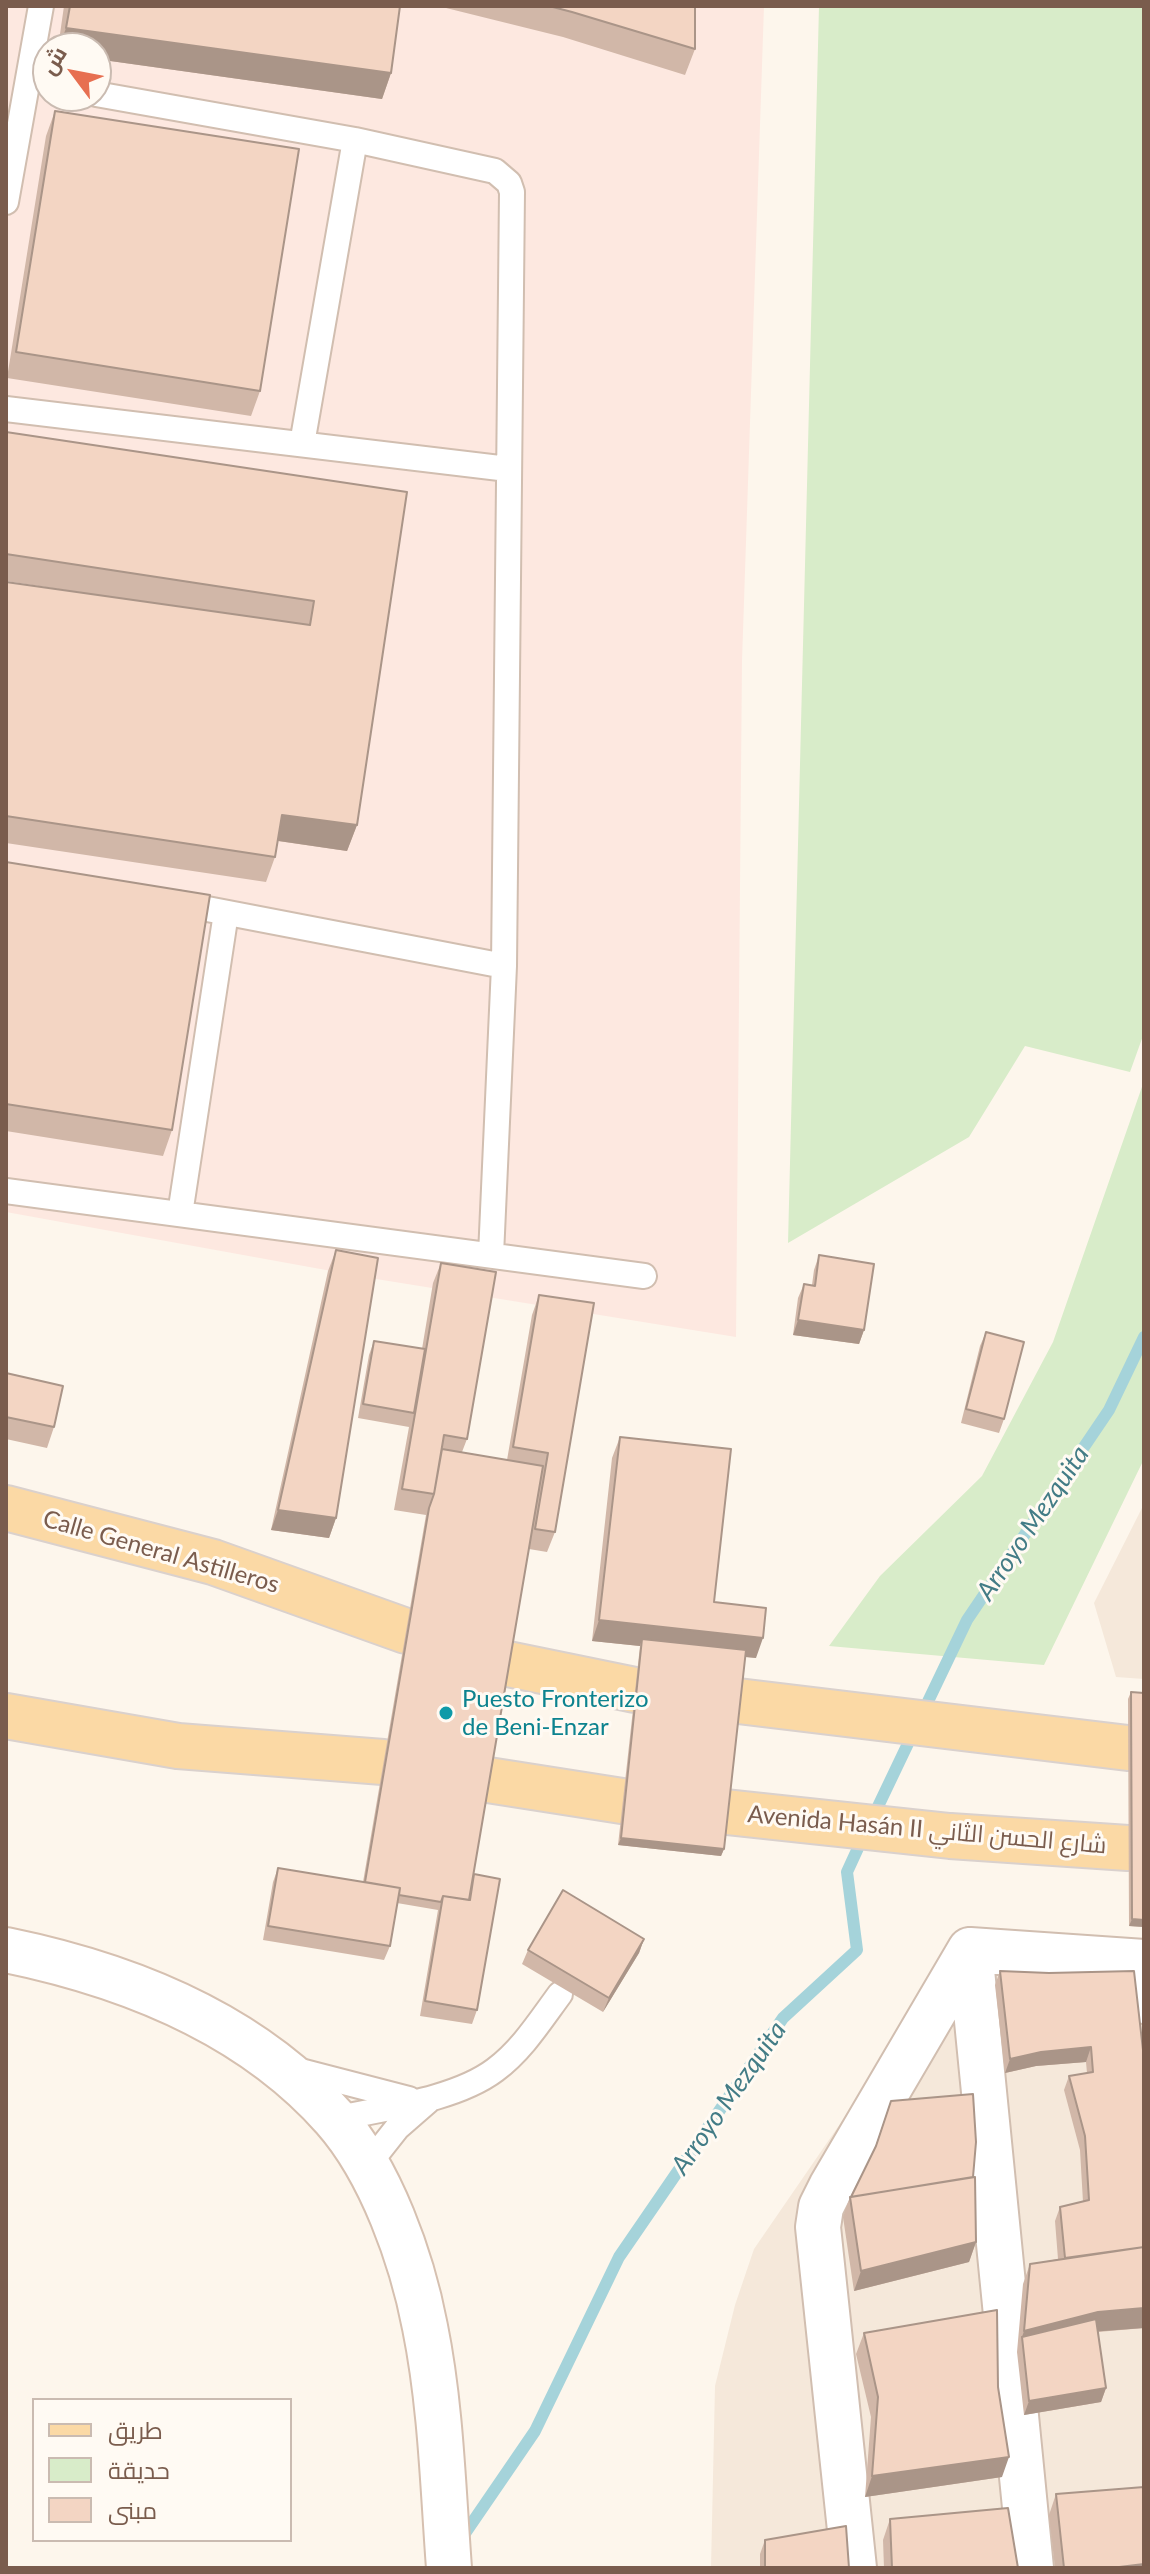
<!DOCTYPE html>
<html>
<head>
<meta charset="utf-8">
<style>
	body { margin:0 }
	#map { position:relative; width:1150px; height:2574px; overflow:hidden; background:#fdf6ec; font-family:Lato,Cairo,sans-serif }
	canvas { display:block }
	.frame { position:absolute; inset:0; border:8px solid #7a5c4d; pointer-events:none }
	.legend { position:absolute; left:32px; top:2398px; width:260px; height:144px; box-sizing:border-box; background:#fffaf3; border:2px solid #cabbb1; margin:0; padding:10px 14px; list-style:none; font-size:24px; color:#7a5c4d }
	.legend li { display:flex; align-items:center; gap:16px; height:40px }
	.legend b { width:40px; border:2px solid #cabbb1 }
	.north { position:absolute; left:32px; top:32px; width:80px; height:80px; box-sizing:border-box; background:#fffaf3; border:2px solid #cabbb1; border-radius:50%; rotate:302deg; font-size:22px; font-weight:700; line-height:32px; text-align:center; color:#7a5c4d }
	.north::after { content:''; display:block; margin:auto; width:28px; height:36px; background:#e76f51; clip-path:polygon(50% 0,100% 100%,50% 72%,0 100%) }
</style>
</head>
<body>
<div id="map">
<canvas width="1150" height="2574"></canvas>
<div class="frame"></div>
<ul class="legend">
<li><b style="height:10px;background:#fbd9a5"></b>طريق</li>
<li><b style="height:22px;background:#d8ecc9"></b>حديقة</li>
<li><b style="height:22px;background:#f3d5c3"></b>مبنى</li>
</ul>
<div class="north">ش</div>
</div>
<script>
const ctx = document.querySelector('canvas').getContext('2d');
ctx.lineJoin = 'round';
function fill(path, color) {
  ctx.fillStyle = color;
  ctx.fill(path, 'evenodd');
}
function stroke(path, color, width, dash) {
  ctx.strokeStyle = color;
  ctx.lineWidth = width;
  ctx.lineCap = dash ? 'butt' : 'round';
  ctx.setLineDash(dash || []);
  ctx.stroke(path);
}
function label(font, color, halo, rows, align = 'center') {
  ctx.font = font + ' Lato,Cairo,sans-serif';
  ctx.lineWidth = 6;
  ctx.setLineDash([]);
  ctx.textBaseline = 'middle';
  ctx.strokeStyle = halo;
  ctx.fillStyle = color;
  for (const [text, x, y, turn = 0] of rows) {
    ctx.save();
    ctx.translate(x, y);
    ctx.rotate((+turn || 0) * Math.PI / 180);
    ctx.textAlign = isNaN(turn) ? turn : align;
    if (halo) ctx.strokeText(text, 0, 0);
    ctx.fillText(text, 0, 0);
    ctx.restore();
  }
}
fill(new Path2D(`
	M1144,1504V1679L1116,1677L1094,1603Z
	M967,1939L1144,1952V2568H711L715,2386L735,2305L754,2249Z`), '#f5e8da');
fill(new Path2D(`
	M6,6H764L742,661L736,1337L370,1278L6,1212ZM48,48H96V96H48Z`), '#fde8e0');
fill(new Path2D(`
	M819,6H1144V1033L1130,1072L1025,1046L969,1137L788,1243Z
	M1144,1081V1459L1044,1665L829,1646L880,1576L982,1476L1053,1342Z`), '#d8ecc9');
stroke(new Path2D(`
	M922,1714L967,1620L1109,1410L1144,1337
	M872,1819L914,1731
	M459,2542L535,2431L619,2257L783,2018L857,1950L847,1872L864,1835`), '#a5d3da', 12);
const service = new Path2D(`
	M96,94L355,140L495,171L509,183L512,192L504,966L491,1255
	M6,202L41,6
	M6,409L508,469
	M302,444L355,140
	M176,903L504,966
	M6,1191L644,1276
	M180,1214L226,913
	M297,2070L409,2099
	M335,2119C384,2108 455,2100 495,2070C522,2050 540,2021 560,1994
	M367,2166L397,2128L428,2101`);
const minor = new Path2D(`
	M970,1950L1031,2568
	M970,1950L1144,1962
	M1140,1962L1144,2001
	M854,2568L818,2227L821,2207L831,2187L970,1950`);
const secondary = new Path2D(`
	M6,1950C128,1975 250,2023 334,2118C381,2171 412,2259 425,2327C441,2406 443,2488 449,2568`);
const primary = new Path2D(`
	M6,1508L213,1562L406,1631
	M508,1664L635,1690
	M738,1701L1128,1748
	M6,1716L178,1746L383,1762
	M488,1780L622,1801
	M726,1812L950,1836L1128,1848`);
stroke(service, '#d1beb0', 28);
stroke(minor, '#d1beb0', 48);
stroke(secondary, '#d6c0b0', 48);
stroke(primary, '#dad1cd', 48);
stroke(service, '#fff', 24);
stroke(minor, '#fff', 44);
stroke(secondary, '#fff', 44);
stroke(primary, '#fbd9a5', 44);
fill(new Path2D(`
	M64,6H400L391,73L382,99L96,59V48H58Z
	M438,6H695V49L685,75L563,37Z
	M55,111L260,391L251,416L7,378L46,136Z
	M6,432L407,492L357,825L347,851L278,841L275,857L266,882L6,843V582L144,602L6,581Z
	M6,862L172,1130L163,1156L6,1131Z
	M336,1250V1518L329,1538L271,1530L328,1271Z
	M819,1255L864,1330L859,1344L793,1335L798,1298L804,1284L812,1285L814,1270Z
	M441,1263L467,1439L462,1452L507,1460L532,1315L539,1295L555,1532L547,1552L529,1549L472,1879L477,2010L472,2024L420,2016L438,1910L397,1903L390,1946L384,1960L263,1940L273,1882L278,1868L363,1882L426,1515L394,1510L409,1427L358,1418L369,1355L374,1341L422,1349L433,1283Z
	M986,1332L1004,1419L999,1433L961,1423L980,1346Z
	M6,1373L54,1427L47,1448L6,1439Z
	M620,1437L714,1602L756,1658L745,1657L724,1849L721,1856L618,1845L640,1646L592,1641L612,1458Z
	M1131,1692L1144,1693V1927L1129,1926L1128,1699Z
	M644,1939L639,1953L603,2012L522,1964L528,1950Z
	M1000,1971L1144,2059V2328L1098,2332L1106,2388L1101,2402L1024,2415L1017,2352L1023,2284L1030,2264L1058,2259L1055,2221L1060,2207L1083,2202L1080,2150L1064,2090L1069,2076L1087,2073L1086,2062L1036,2066L1005,2073L995,1985Z
	M891,2101L973,2177L976,2242L969,2262L854,2291L843,2217L850,2197L874,2150Z
	M864,2333L998,2387L1002,2477L865,2497L871,2417L856,2354Z
	M1056,2494L1144,2568H1055L1049,2515Z
	M890,2519L1018,2568H884L883,2540Z
	M765,2540L849,2568H760V2554Z`), '#d1b7a8');
fill(new Path2D(`
	M66,28L391,73L382,99L96,59V48H59Z
	M282,815L357,825L347,851L272,840Z
	M798,1320L864,1330L859,1344L793,1335Z
	M278,1510L336,1518L329,1538L271,1530Z
	M599,1620L763,1638L756,1658L642,1646V1639L640,1646L592,1641Z
	M621,1838L724,1849L721,1856L618,1845Z
	M1132,1919L1144,1920V1927L1129,1926Z
	M644,1939L639,1953L603,2012L609,1998Z
	M1091,2047L1086,2062L1036,2066L1005,2073L1010,2059L1041,2052Z
	M976,2242L969,2262L854,2291L861,2271Z
	M1144,2308V2328L1022,2337L1024,2331L1098,2312Z
	M1106,2388L1101,2402L1024,2415L1029,2401Z
	M1009,2457L1002,2477L865,2497L872,2476Z
	M1144,2564V2568H1111Z`), '#aa9588');
const building = new Path2D(`
	M70,6H400L391,73L66,28Z
	M549,6H695V49L572,12Z
	M55,111L299,149L260,391L16,352Z
	M6,432L407,492L357,825L282,815L275,857L6,816V582L310,625L314,601L6,554Z
	M6,862L210,895L172,1130L6,1104Z
	M336,1250L378,1258L336,1518L278,1510Z
	M819,1255L874,1264L864,1330L798,1320L804,1284L815,1286Z
	M441,1263L496,1272L467,1439L444,1435L434,1494L402,1489Z
	M539,1295L594,1303L555,1532L535,1529L548,1453L513,1447Z
	M986,1332L1024,1342L1004,1419L966,1409Z
	M374,1341L425,1349L414,1413L363,1404Z
	M6,1373L63,1386L54,1427L6,1417Z
	M620,1437L731,1449L714,1602L766,1608L763,1638L599,1620Z
	M442,1449L543,1466L469,1900L443,1896L441,1902L399,1895L400,1888L365,1882L429,1508L434,1494Z
	M642,1639L746,1650L724,1849L621,1838Z
	M1131,1692L1144,1693V1920L1132,1919Z
	M278,1868L400,1888L390,1946L268,1926Z
	M474,1874L500,1879L477,2010L425,2001L443,1896L470,1900Z
	M563,1890L644,1939L609,1998L528,1950Z
	M1000,1971L1049,1973L1134,1971L1144,2059V2247L1065,2258L1060,2207L1089,2200L1085,2136L1069,2076L1093,2072L1091,2047L1041,2052L1010,2059Z
	M973,2094L976,2142L973,2177L851,2197L876,2146L891,2101Z
	M975,2177L976,2242L861,2271L850,2197Z
	M1144,2247V2308L1098,2312L1024,2331L1030,2264Z
	M997,2310L998,2387L1009,2457L872,2476L878,2397L864,2333Z
	M1096,2319L1106,2388L1029,2401L1022,2337Z
	M1144,2487V2564L1111,2568H1064L1056,2494Z
	M1008,2508L1018,2568H892L890,2519Z
	M846,2526L849,2568H765V2540Z`);
fill(building, '#f3d5c3');
stroke(building, '#aa9588', 2);
for (const [x, y, r, color] of [
	[446,1713,8,"#0f9aa8"]
]) {
  const dot = new Path2D();
  dot.arc(x, y, r, 0, 2 * Math.PI);
  ctx.fillStyle = color;
  ctx.fill(dot);
  stroke(dot, '#fffaf3', 3);
}
label('24px', '#7a5c4d', '#fffaf3', [
	["Calle General Astilleros",161,1552,16],
	["Avenida Hasán II شارع الحسن الثاني",927,1830,5]
]);
label('24px', '#0d838f', '#fffaf3', [
	["Puesto Fronterizo",462,1699],
	["de Beni-Enzar",462,1727]
], 'left');
label('italic 26px', '#437c86', '#fffaf3', [
	["Arroyo Mezquita",1033,1523,-56],
	["Arroyo Mezquita",729,2098,-55]
]);
</script>
</body>
</html>
